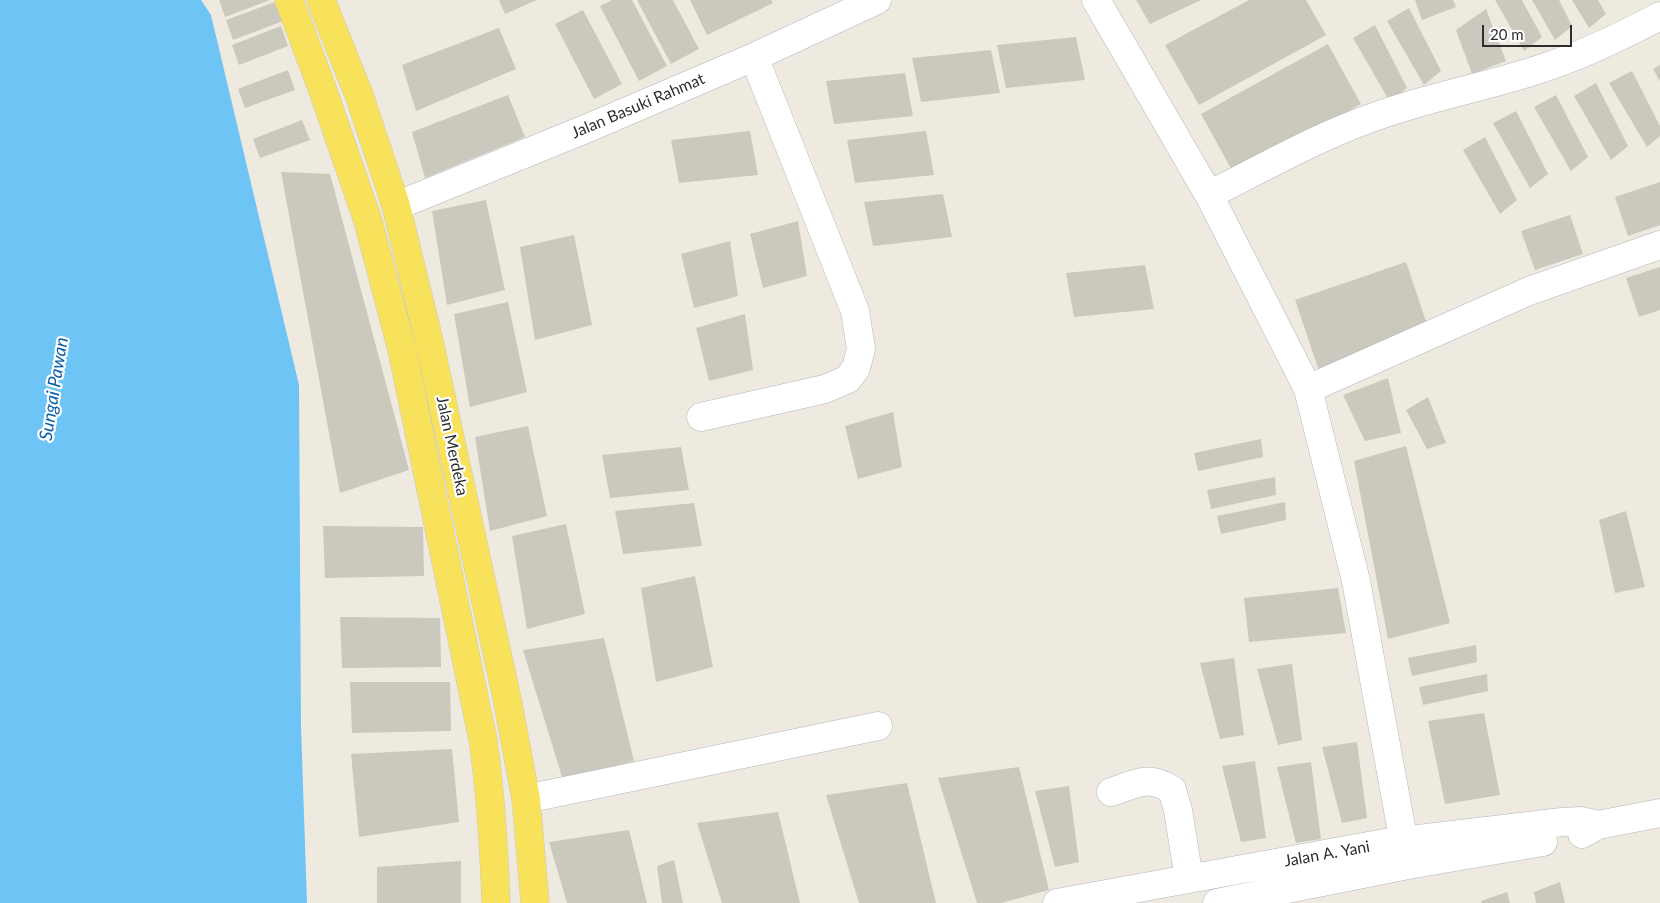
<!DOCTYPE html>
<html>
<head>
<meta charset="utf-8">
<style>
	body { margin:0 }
	#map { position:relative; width:1660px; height:903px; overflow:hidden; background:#efeadf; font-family:Lato,sans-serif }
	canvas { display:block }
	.scale { position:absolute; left:1482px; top:25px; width:90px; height:22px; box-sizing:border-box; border:2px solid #2d2d2d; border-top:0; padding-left:6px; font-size:15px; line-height:18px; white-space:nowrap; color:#2d2d2d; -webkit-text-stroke:4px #fff; paint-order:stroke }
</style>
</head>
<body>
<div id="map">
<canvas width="1660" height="903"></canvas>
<div class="scale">20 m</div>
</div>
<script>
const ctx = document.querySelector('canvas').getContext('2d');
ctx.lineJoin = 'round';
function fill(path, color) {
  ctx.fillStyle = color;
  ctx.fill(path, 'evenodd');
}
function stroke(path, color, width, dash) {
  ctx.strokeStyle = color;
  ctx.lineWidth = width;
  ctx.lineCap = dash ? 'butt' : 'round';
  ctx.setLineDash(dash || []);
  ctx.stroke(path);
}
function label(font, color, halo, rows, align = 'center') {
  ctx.font = font + ' Lato,sans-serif';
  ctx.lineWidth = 4.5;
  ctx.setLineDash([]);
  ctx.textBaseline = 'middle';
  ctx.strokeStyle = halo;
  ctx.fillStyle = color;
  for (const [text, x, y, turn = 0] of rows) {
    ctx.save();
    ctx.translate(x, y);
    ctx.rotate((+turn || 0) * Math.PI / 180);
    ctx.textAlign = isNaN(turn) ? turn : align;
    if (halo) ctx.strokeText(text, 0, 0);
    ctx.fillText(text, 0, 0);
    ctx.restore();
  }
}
fill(new Path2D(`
	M0,0H201L211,15L299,385L301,726L307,903H0Z`), '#6ec4f5');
fill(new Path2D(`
	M219,0H270L225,17Z
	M499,0H537L505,14Z
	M612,0H632L667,66L639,81L600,6Z
	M637,0H673L699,49L671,64Z
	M690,0H771L773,3L707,35Z
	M1136,0H1201L1150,24Z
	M1249,0H1306L1326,35L1199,105L1165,45Z
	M1415,0H1453L1456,7L1422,20Z
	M1495,0H1522L1542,37L1524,51Z
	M1532,0H1559L1572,26L1555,40Z
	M1572,0H1598L1606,14L1589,28Z
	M275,2L283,21L233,40L226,20Z
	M1409,8L1441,71L1424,85L1387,21Z
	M1486,9L1506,61L1472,74L1456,30Z
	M583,10L622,84L594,99L555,24Z
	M1375,25L1407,88L1390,102L1353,38Z
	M281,26L288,46L239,65L232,45Z
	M499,28L516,69L416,111L402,65Z
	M1076,37L1085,80L1006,88L997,45Z
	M1328,44L1361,104L1234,174L1201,114Z
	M991,50L1000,93L921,102L912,58Z
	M1660,65V81L1653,69Z
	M288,70L295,90L245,108L238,89Z
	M1632,71L1660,126V136L1647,147L1609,83Z
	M905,73L913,116L834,124L826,81Z
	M1596,83L1628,146L1611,160L1574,96Z
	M508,95L525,137L425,178L412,132Z
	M1556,95L1588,157L1571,171L1534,107Z
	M1516,111L1548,174L1530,188L1493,123Z
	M302,120L310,140L260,158L253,139Z
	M750,131L758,175L679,183L671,140Z
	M926,131L934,175L855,183L847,140Z
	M1485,137L1517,200L1500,214L1463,150Z
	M281,172L330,174L409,470L340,493Z
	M1660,182V225L1628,236L1615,197Z
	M943,194L952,237L873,246L864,202Z
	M486,200L505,290L447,305L432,211Z
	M1570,215L1583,254L1535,270L1521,231Z
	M798,221L807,276L763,288L750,234Z
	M574,235L592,325L535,340L520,247Z
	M730,241L738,296L694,308L681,254Z
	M1406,262L1430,333L1319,371L1295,300Z
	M1145,265L1154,309L1074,317L1066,273Z
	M1660,267V310L1639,317L1626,278Z
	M508,302L527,392L470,407L454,314Z
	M745,314L753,370L709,381L696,328Z
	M1388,378L1401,433L1365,441L1343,395Z
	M1428,397L1446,443L1427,449L1406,410Z
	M893,412L902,467L858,479L845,426Z
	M528,426L547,516L490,531L475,437Z
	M1261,439L1263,457L1198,471L1194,453Z
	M1406,446L1450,623L1388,639L1354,461Z
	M681,447L689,490L610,498L602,455Z
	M1275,477L1276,495L1211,509L1207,490Z
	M1285,502L1286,520L1221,534L1217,516Z
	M694,503L702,546L623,554L615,511Z
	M1626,511L1645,587L1615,593L1599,520Z
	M566,524L585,614L527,629L512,536Z
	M323,526L423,527L424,576L325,578Z
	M695,576L713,667L656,682L641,588Z
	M1338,588L1346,633L1249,642L1244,598Z
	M340,617L440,618L441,667L342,668Z
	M604,638L634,761L563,780L523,650Z
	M1476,645L1477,662L1412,676L1408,658Z
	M1234,658L1244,735L1220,739L1200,663Z
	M1292,664L1302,740L1278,745L1257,669Z
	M1487,674L1488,691L1423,705L1419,687Z
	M350,682H450L451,731L352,733Z
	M1484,713L1500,795L1445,804L1428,721Z
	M1357,742L1367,818L1342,823L1322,747Z
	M452,749L459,822L359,837L351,754Z
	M1255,761L1266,838L1241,842L1222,766Z
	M1311,762L1321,839L1296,843L1277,767Z
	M1019,767L1049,890L1001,903H977L938,778Z
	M907,783L936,903H859L826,795Z
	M1069,786L1079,862L1055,867L1035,791Z
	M778,812L800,903H722L697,823Z
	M629,830L647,903H567L549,842Z
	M674,860L683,903H662L657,866Z
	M461,861V903H377V867Z
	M1560,882L1565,903H1536L1534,892Z
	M1507,892L1510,903H1482L1481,901Z`), '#cbc8bd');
const minor = new Path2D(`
	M1096,0L1209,195L1308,389L1356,581L1408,865
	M1209,195C1263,168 1317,137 1374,117C1431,96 1492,86 1549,66C1588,53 1624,35 1660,16
	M396,206L588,128L754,57L877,0
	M1308,389L1529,291L1660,245
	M701,417L825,389L848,379L856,368L861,349L855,311L754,57
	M1111,792C1136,784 1148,774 1172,790L1178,810L1189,879
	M526,799L878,726
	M1582,834L1598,825L1660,813
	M1057,903L1385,843L1562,822L1582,821L1598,825
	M1217,903L1408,865L1543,842`);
const major = new Path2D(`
	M289,0L322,88L368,221L402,350L483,740C491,795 494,848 496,903
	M321,0L359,95L396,206L429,341L507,699L526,799L535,903`);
stroke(minor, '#b3b4c1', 29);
stroke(major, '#c8c8c8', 29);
stroke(minor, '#fff', 28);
stroke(major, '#f8e25b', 28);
label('16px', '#2d2d2d', '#fff', [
	["Jalan Basuki Rahmat",638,106,-23],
	["Jalan Merdeka",452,446,78],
	["Jalan A. Yani",1327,854,-10]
]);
label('italic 18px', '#0760a7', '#fff', [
	["Sungai Pawan",54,389,-81]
]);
</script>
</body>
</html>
